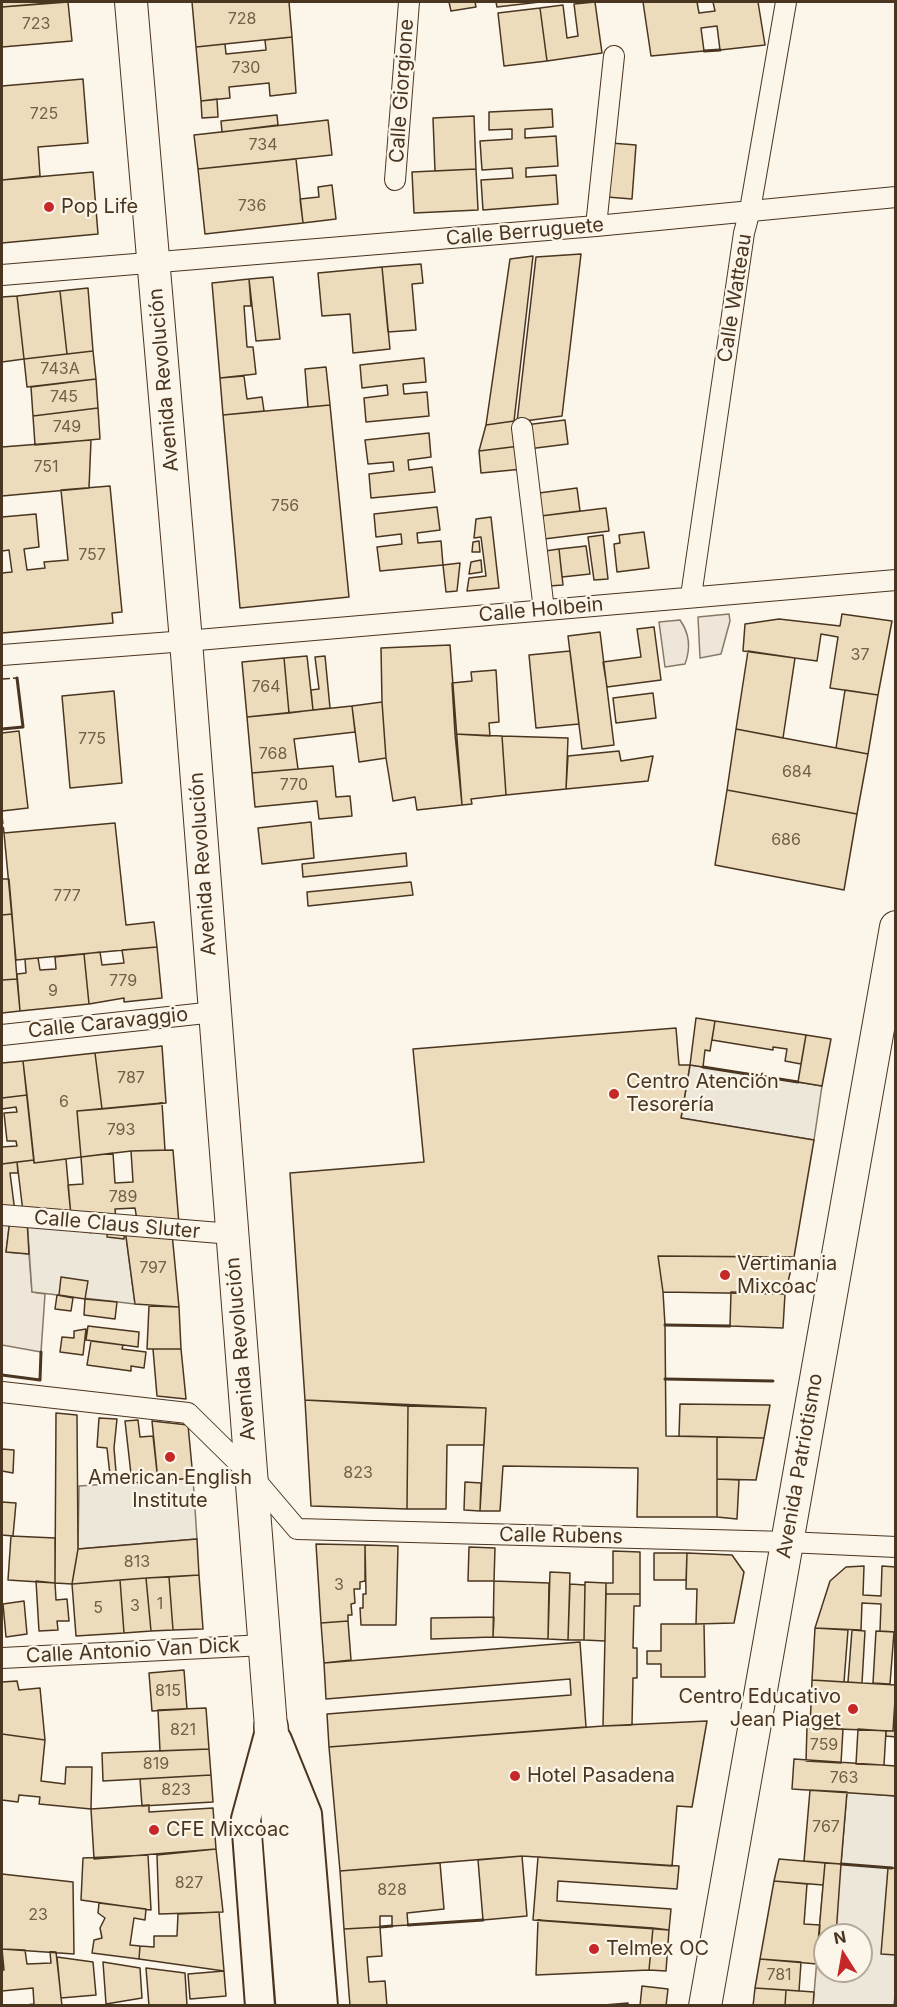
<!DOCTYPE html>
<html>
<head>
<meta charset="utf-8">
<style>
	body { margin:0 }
	#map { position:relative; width:897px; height:2007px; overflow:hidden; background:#fbf6e9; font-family:Inter,sans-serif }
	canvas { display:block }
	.frame { position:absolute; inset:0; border:3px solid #4a3520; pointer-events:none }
	.north { position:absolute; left:813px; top:1923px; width:60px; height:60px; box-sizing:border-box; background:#fbf6e9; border:2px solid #b4a999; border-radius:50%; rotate:349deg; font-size:16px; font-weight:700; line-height:24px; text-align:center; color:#4a3520 }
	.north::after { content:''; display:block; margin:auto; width:21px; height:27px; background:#c62828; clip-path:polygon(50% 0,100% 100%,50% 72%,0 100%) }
</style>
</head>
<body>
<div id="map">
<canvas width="897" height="2007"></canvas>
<div class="frame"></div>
<div class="north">N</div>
</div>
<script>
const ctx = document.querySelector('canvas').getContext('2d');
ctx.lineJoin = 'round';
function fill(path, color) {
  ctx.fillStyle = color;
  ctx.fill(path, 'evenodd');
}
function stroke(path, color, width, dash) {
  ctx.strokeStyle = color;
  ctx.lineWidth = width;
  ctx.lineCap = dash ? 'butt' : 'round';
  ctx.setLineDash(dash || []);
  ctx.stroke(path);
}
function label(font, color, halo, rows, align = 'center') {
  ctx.font = font + ' Inter,sans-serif';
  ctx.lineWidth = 4.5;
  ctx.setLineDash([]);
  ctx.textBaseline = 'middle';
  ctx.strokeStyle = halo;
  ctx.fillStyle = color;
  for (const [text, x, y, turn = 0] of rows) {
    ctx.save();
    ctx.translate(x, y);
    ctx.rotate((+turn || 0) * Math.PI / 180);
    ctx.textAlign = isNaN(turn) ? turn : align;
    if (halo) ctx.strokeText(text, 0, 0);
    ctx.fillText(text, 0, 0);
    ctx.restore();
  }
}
const green = new Path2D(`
	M729,614L730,621L721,654L700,658L698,617Z
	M680,620C690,634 691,648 685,664L665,667L659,622Z
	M10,1219L6,1252L29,1254L32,1292L45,1294L41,1352L2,1345V1224Z`);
fill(green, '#ede6d9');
stroke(green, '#887966', 1.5);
const parking = new Path2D(`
	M690,1065L822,1086L814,1140L681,1118Z
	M27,1220L88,1225L90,1233L106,1228L125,1229L135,1304L32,1292Z
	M193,1478L197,1539L78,1549L79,1486Z
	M847,1792L895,1796L896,1985L894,2005L813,2006L825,1863L841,1864ZM825,1935H861V1971H825Z`);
fill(parking, '#ede7d9');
stroke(parking, '#887966', 1.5);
const building = new Path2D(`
	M2,2H61L2,7Z
	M68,2L72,41L2,47V7Z
	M192,2H289L292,37L196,47Z
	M449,2H475L476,7L451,11Z
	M496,2H540L497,7Z
	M595,2L602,53L547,61L540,8L563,5L567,38L578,36L574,4Z
	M643,2H697L699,13L715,11L713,2H758L765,45L720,50L717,26L701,28L704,51L651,56Z
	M540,8L547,61L504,66L498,13Z
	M292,37L296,93L270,96L269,83L229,87L230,98L201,101L196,47L225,44L226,54L266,50L265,40Z
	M83,79L88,143L38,147L40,176L2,180V86Z
	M217,99L218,117L202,118L201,101Z
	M552,109L553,127L525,129V138L556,136L558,166L526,168V177L556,175L558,204L483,210L481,180L513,178L512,168L482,170L480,141L512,139V129L489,130V112Z
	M277,115L278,125L222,132L221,121Z
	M474,116L476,169L435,171L433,118Z
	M328,120L332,155L198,169L194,135Z
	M611,143L636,145L632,199L607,197Z
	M296,159L303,223L205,234L198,169Z
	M476,169L478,210L414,213L412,172Z
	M93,172L98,234L2,243V180Z
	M332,185L336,219L303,223L300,199L319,197L318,187Z
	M581,254L562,416L517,422L536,257Z
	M533,256L514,421L486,425L510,259Z
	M421,264L423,283L412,284L416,330L388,332L382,267Z
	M382,267L390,349L353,353L350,314L322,316L318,273Z
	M273,277L280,339L256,341L249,279Z
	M249,279L251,306H244L247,347H253L256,374L220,378L212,283Z
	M88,288L93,351L67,354L60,291Z
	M60,291L67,354L24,359L17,296Z
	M17,296L24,359L2,362V297Z
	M93,351L96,379L27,387L24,359Z
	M424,358L426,382L403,384L404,394L427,392L429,416L366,422L364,398L388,395L387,385L362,388L360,365Z
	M326,367L330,405L308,407L305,369Z
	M244,376L247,399L262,397L264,411L223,415L220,378Z
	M96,379L98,408L33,416L31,387Z
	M330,405L349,597L240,608L223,415Z
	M98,408L100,439L35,445L33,416Z
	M565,420L568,444L528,449L525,425Z
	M514,421L517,422L520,446L479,451L486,425Z
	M429,433L431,457L408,460L409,470L432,467L435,492L371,498L369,474L394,471L393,462L368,464L365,440Z
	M91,440L89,488L2,496V447Z
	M520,446L523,469L481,473L479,451Z
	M110,486L122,612L112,613L113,623L2,633V573L12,572L9,550L2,551V517L36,514L39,547L24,549L27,570L45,568L44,562L68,560L61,490Z
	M577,488L580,511L541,516L539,493Z
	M437,507L440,530L417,533L418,543L441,541L443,565L380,571L377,547L402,544L401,534L376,537L374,514Z
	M606,508L609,531L544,539L541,516Z
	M491,517L499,588L467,591L469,578L486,576L481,537L474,538L476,519Z
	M644,532L649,568L617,572L614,544L620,543L619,535Z
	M603,535L608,579L594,580L588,537Z
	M479,541L480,552H472L473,542Z
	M586,546L590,574L562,577L559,549Z
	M559,549L563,585L549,586L545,551Z
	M481,560L482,572L469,574L471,562Z
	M460,563L457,591L446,592L443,565Z
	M842,614L892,621L878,695L830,688L838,637L821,634L817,661L743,651L745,624L779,619L840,626Z
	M654,627L661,680L607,687L603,662L641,657L637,629Z
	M600,632L614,745L582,749L568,636Z
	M450,645L462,805L417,810L415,797L393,801L386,758L382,702L381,648Z
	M570,651L579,724L536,728L529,655Z
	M748,651L795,658L783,738L736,729Z
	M307,656L313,710L289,713L284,658Z
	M325,656L330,708L313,710L311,690L319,689L315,657Z
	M284,658L289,713L247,717L242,662Z
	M496,670L499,722L489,723L490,736L455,734L452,683L472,681L471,672Z
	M845,690L878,695L868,754L836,748Z
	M114,691L122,783L70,788L62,696Z
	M653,693L656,718L616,723L613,698Z
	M382,702L386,758L359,762L352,706Z
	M352,706L355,732L294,739L298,769L252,773L247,717Z
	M736,729L868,754L857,814L727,790Z
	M19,731L28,808L2,811V733Z
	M455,734L502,736L506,795L471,799L472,804L462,805Z
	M502,736L568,738L566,789L506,795Z
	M619,751L621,761L653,756L648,781L566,789L568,756Z
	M333,766L336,797L350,796L352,816L319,819L317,801L255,807L252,773Z
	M727,790L857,814L844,890L715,865Z
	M311,822L314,858L262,864L258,828Z
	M115,823L126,925L154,922L157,947L16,960L4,833Z
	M406,853L407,866L303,877L302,864Z
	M2,879H9L12,914L2,915Z
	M411,882L413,895L308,906L307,892Z
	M12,914L17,979L2,980V915Z
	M157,947L162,998L124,1002V998L89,1004L84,954L100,952L102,965L124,963L122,950Z
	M84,954L89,1004L20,1011L17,974L26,973L25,959L38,958L40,970L56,969L55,957Z
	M17,979L20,1011L2,1013V980Z
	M696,1018L715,1021L710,1051L705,1050L703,1067L690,1065Z
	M715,1021L806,1035L801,1064L785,1061L787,1049L773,1047V1050L712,1040Z
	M676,1028L679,1065H690L681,1118L814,1140L794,1257L658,1256L663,1292L665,1325L666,1436L717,1437V1517H637L638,1468L503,1466L500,1511H480L486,1408L305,1400L290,1173L424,1162L413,1049Z
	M806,1035L831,1039L822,1086L798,1082Z
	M162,1046L166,1103L102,1109L95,1053Z
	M95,1053L102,1109L77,1111L81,1157L34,1163L23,1061Z
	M23,1061L27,1095L2,1098V1063Z
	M27,1095L34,1160L2,1164V1147L17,1146L16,1141H7L4,1113L17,1112L16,1107L2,1109V1098Z
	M162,1103L165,1150L131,1151L81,1157L77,1111Z
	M173,1150L179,1224L137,1220L135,1208L115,1209L116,1220L71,1216L68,1185L83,1184L81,1157L113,1153L115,1183L133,1182L131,1151Z
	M66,1159L71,1216L23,1212L17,1162L34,1160V1163Z
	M17,1162L18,1173H10L15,1212L2,1210V1164Z
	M10,1219L27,1220L29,1254L6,1252Z
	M108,1227L125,1229L124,1239L107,1237Z
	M125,1229L172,1233L179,1307L135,1304Z
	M658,1256L771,1257H794L785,1294L663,1292Z
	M61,1277L88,1281L85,1299L59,1295Z
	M731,1292L785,1294L783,1328L730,1326Z
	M57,1295L73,1298L71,1311L55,1309Z
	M85,1299L117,1302L115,1319L84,1315Z
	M149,1306L179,1307L181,1349H147Z
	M88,1326L139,1332L138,1347L86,1340Z
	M86,1329L83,1355L60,1352L62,1337L74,1338V1331Z
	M91,1341L123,1345L122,1349L146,1352L144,1368L131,1366V1371L87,1365Z
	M153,1349H181L186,1399L157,1396Z
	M305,1400L408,1406L407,1509L311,1506Z
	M680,1404L770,1405L764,1438L679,1436Z
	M408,1406L486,1408L484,1445H447L446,1509H407Z
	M56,1413L77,1415L78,1549L72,1584L55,1583Z
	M99,1418L117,1419L114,1448L117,1484H111L107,1448L97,1447Z
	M138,1420L140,1437L153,1436L158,1481L132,1483L125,1421Z
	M152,1421L188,1425L193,1478L158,1481Z
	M717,1437L764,1438L756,1480L717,1479Z
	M2,1449L14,1450L13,1473L2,1471Z
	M717,1479L739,1480L737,1519L717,1517Z
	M465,1482L481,1483L480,1511L464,1510Z
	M2,1502L16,1503L13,1536L2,1535Z
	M11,1536L55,1538V1583L8,1580Z
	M197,1539L199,1575L146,1578L72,1584L78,1549Z
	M316,1544L365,1545V1581L360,1582V1589H354L355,1603L351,1604L352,1615H348V1621L321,1623Z
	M365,1545L398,1546L396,1625H361L360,1608H363V1594H366Z
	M469,1547L495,1548L494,1581H468Z
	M613,1551L640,1552V1594H606V1583H613Z
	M654,1553H687L686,1580H654Z
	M687,1553L732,1555L744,1572L734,1623L696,1624L697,1589H686Z
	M864,1566L863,1595L881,1596L882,1566L896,1567V1632L880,1631L881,1604L862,1603L861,1630L815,1628L830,1581L846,1567Z
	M550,1572L570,1573L568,1640L548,1639Z
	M199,1575L203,1629L173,1630L169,1577Z
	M169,1577L173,1630L151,1631L146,1578Z
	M146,1578L151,1631L124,1633L120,1580Z
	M120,1580L124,1633L76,1636L72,1584Z
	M36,1581L55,1583L56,1600L67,1599L69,1621H57L58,1630L39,1631Z
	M494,1581L549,1583L548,1639L493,1637Z
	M585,1582L606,1583L605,1641L584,1640Z
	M570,1584L585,1585L584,1640H568Z
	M606,1594H640V1606H634L633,1648H637V1678H633L632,1725L603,1726Z
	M24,1601L27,1634L6,1637L3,1604Z
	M494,1617L493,1637L431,1639V1618Z
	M348,1621L351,1660L324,1663L321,1623Z
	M661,1624H704L705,1677H661V1664H647V1651H661Z
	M815,1628L848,1630L844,1682L812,1680Z
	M852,1630L865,1631L862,1683L848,1682Z
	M876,1631L894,1632L890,1684L873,1683Z
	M580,1642L586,1727L329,1747L327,1714L571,1695L570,1679L326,1699L324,1663Z
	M184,1670L187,1709L152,1711L149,1673Z
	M812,1680L896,1685L893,1731L810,1728Z
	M17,1681L19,1690L40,1688L45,1740L2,1734V1682Z
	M206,1708L209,1749L160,1751L158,1710Z
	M707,1721L692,1807L677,1806L672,1866L522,1856L340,1871L329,1747L603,1726Z
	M807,1727L843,1729L841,1763L806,1761Z
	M858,1729L886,1731L884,1765L856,1764Z
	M886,1731H896V1737L886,1736Z
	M2,1734L45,1740L41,1781L65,1784L66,1767H92L91,1809L39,1804L40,1797L19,1795L18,1802L2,1800Z
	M209,1749L211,1775L103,1781L102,1753Z
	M794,1759L896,1766V1796L792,1789Z
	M211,1775L213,1802L142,1806L140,1779Z
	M810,1790L847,1792L841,1864L804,1861Z
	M149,1805V1812L213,1808L216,1849L94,1859L91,1809Z
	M216,1849L223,1912L159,1914L157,1855Z
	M148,1855L151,1910L81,1900L83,1858Z
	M522,1856L527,1916L483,1920L478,1860Z
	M538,1857L679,1866L677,1889L558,1881L557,1901L671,1909L669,1930L533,1920Z
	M779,1859L825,1863L823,1885L774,1881Z
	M440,1863L444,1909L407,1913L408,1925L392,1926V1916H380V1927L344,1929L340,1871Z
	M825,1863L841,1864L836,1935H825V1955L817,1954Z
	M888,1868H896V1955L881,1954Z
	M2,1874L73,1882L74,1954L2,1949Z
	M774,1881L807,1884L804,1924L820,1925L817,1964L760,1959Z
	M99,1903L146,1909L145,1920L134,1918L130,1945L140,1946L139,1959L92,1953L94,1940L102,1938L100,1928L105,1918L98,1913Z
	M219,1912L224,1971L139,1959L140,1946L154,1947V1936H177L178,1914Z
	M538,1920L653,1928L649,1970L536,1975Z
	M380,1927L382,1956L367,1957L369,1982L385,1981L387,2006H350L344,1929Z
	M653,1928L669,1930L666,1971L649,1970Z
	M2,1949L25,1950L27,1964L51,1963L50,1952H56L62,2006H18L34,2004L33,1988L2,1991V1970H4Z
	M57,1957L93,1962L96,1995L61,1998Z
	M760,1959L801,1962L799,1991L755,1988Z
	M103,1962L140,1968L142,1998L106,2004Z
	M146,1968L185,1973L187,2005L149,2006Z
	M224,1971L226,1996L190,1999L188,1974Z
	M642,1986L668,1989L666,2006H640Z
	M755,1988L786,1990L785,2006H753Z
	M786,1990L814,1992L813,2006H785Z
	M628,2003V2006H592Z`);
fill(building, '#ecdcbc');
stroke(building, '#4a3520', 1.5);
const minor = new Path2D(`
	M395,180L409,2
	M596,226L614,56
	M2,275L596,226L896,197
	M522,428L544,610
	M691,596L744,233L750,210L786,2
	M2,655L186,641L896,580
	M2,1035L215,1012
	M2,1215L232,1234
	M2,1392L188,1413L252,1476L297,1529L787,1542L896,1547
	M2,1658L265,1645`);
const secondary = new Path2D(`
	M277,1740L307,1814L323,2006
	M260,2006L246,1819L268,1738`);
const primary = new Path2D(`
	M131,2L186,641L271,1727
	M705,2006L896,927`);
const motorway = new Path2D(`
	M271,1727L293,2006`);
stroke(minor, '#4a3520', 22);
stroke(secondary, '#4a3520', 32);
stroke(primary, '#4a3520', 34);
stroke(motorway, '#4a3520', 36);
stroke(minor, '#fbf6e9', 20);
stroke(secondary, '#fbf6e9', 28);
stroke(primary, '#fbf6e9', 32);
stroke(motorway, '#fbf6e9', 33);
stroke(new Path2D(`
	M2,679L17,678
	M2,816L4,833`), '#4a3520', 1.5, [8, 3]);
stroke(new Path2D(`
	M704,51L720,50
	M2,729L23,727L17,678
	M703,1067L798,1082
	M665,1325L730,1326
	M2,1375L40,1380L41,1352
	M665,1379L773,1381
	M841,1864L892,1868
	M408,1925L483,1920
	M380,1927L392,1926`), '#4a3520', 3);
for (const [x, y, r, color] of [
	[49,207,6,"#c62828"],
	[614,1094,6,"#c62828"],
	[725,1275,6,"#c62828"],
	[170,1457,6,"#c62828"],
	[853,1709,6,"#c62828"],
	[515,1776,6,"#c62828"],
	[154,1830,6,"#c62828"],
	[594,1949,6,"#c62828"]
]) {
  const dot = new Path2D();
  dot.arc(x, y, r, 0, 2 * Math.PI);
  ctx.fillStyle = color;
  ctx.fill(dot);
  stroke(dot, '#fbf6e9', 2);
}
label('16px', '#725f47', null, [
	["728",242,19],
	["723",36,24],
	["730",246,68],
	["725",44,114],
	["734",263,145],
	["736",252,206],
	["743A",60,369],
	["745",64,397],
	["749",67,427],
	["751",46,467],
	["756",285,506],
	["757",92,555],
	["37",860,655],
	["764",266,687],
	["775",92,739],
	["768",273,754],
	["684",797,772],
	["770",294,785],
	["686",786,840],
	["777",67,896],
	["779",123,981],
	["9",53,991],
	["787",131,1078],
	["6",64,1102],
	["793",121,1130],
	["789",123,1197],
	["797",153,1268],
	["823",358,1473],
	["813",137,1562],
	["3",339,1585],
	["1",160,1604],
	["3",135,1606],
	["5",98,1608],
	["815",168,1691],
	["821",183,1730],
	["759",824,1745],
	["819",156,1764],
	["763",844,1778],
	["823",176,1790],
	["767",826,1827],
	["827",189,1883],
	["828",392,1890],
	["23",38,1915],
	["781",779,1975]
]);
label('20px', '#4a3520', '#fbf6e9', [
	["Calle Giorgione",402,91,-86],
	["Calle Berruguete",525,232,-5],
	["Calle Watteau",735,298,-81],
	["Avenida Revolución",164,380,-95],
	["Calle Holbein",541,610,-5],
	["Avenida Revolución",203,864,-94],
	["Calle Caravaggio",108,1023,-6],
	["Calle Claus Sluter",117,1225,5],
	["Avenida Revolución",241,1349,-95],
	["Avenida Patriotismo",800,1466,-80],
	["Calle Rubens",561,1536,1],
	["Calle Antonio Van Dick",133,1651,-3]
]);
label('20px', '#4a3520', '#fbf6e9', [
	["Pop Life",61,207],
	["Centro Atención",626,1082],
	["Tesorería",626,1105],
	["Vertimania",737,1264],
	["Mixcoac",737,1287],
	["American English",170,1478,"center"],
	["Institute",170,1501,"center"],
	["Centro Educativo",841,1697,"right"],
	["Jean Piaget",841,1720,"right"],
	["Hotel Pasadena",527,1776],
	["CFE Mixcoac",166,1830],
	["Telmex OC",606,1949]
], 'left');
</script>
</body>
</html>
